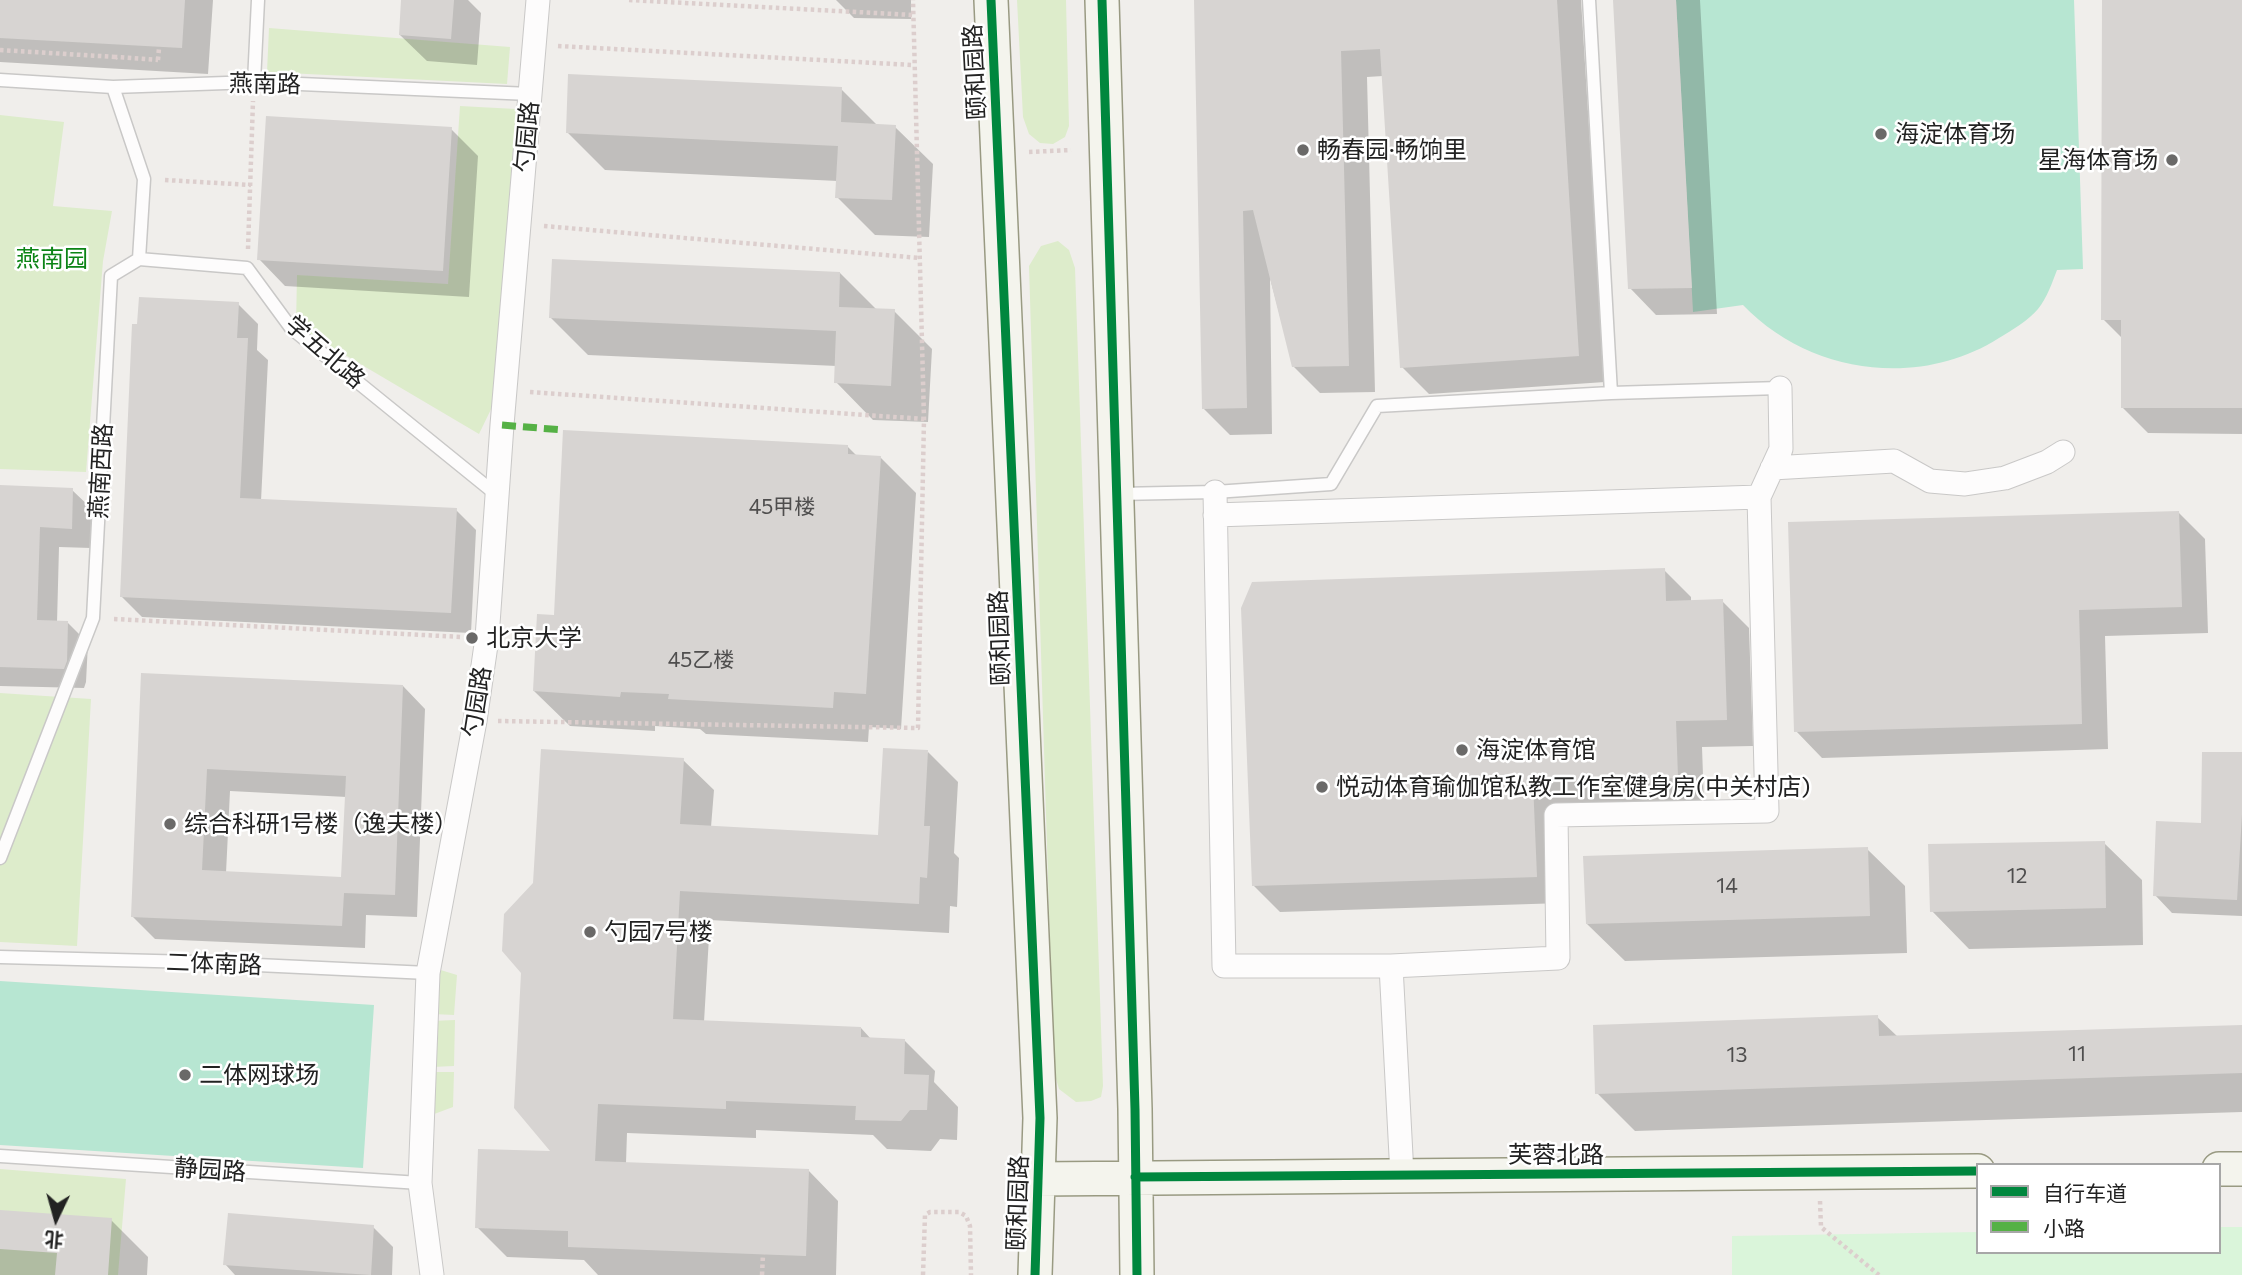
<!DOCTYPE html>
<html>
<head>
<meta charset="utf-8">
<style>
	body { margin:0 }
	#map { position:relative; width:2242px; height:1275px; overflow:hidden; background:#f0eeeb; font-family:Commissioner,"Noto Sans SC",sans-serif }
	canvas { display:block }
	.legend { position:absolute; left:1976px; top:1163px; width:245px; height:91px; box-sizing:border-box; background:#fff; border:2px solid #a7a7a7; margin:0; padding:9px 12px; list-style:none; font-size:21px; color:#222 }
	.legend li { display:flex; align-items:center; gap:14px; height:35px }
	.legend b { width:35px; border:2px solid #a7a7a7 }
	.north { position:absolute; left:21px; top:1184px; width:70px; height:70px; -webkit-text-stroke:5px #fff; paint-order:stroke; rotate:185deg; font-size:19px; font-weight:700; line-height:28px; text-align:center; color:#222 }
	.north::after { content:''; display:block; margin:auto; width:24px; height:32px; background:#222; clip-path:polygon(50% 0,100% 100%,50% 72%,0 100%) }
</style>
</head>
<body>
<div id="map">
<canvas width="2242" height="1275"></canvas>
<ul class="legend">
<li><b style="height:9px;background:#00873e"></b>自行车道</li>
<li><b style="height:9px;background:#55b145"></b>小路</li>
</ul>
<div class="north">北</div>
</div>
<script>
const ctx = document.querySelector('canvas').getContext('2d');
ctx.lineJoin = 'round';
function fill(path, color) {
  ctx.fillStyle = color;
  ctx.fill(path, 'evenodd');
}
function stroke(path, color, width, dash) {
  ctx.strokeStyle = color;
  ctx.lineWidth = width;
  ctx.lineCap = dash ? 'butt' : 'round';
  ctx.setLineDash(dash || []);
  ctx.stroke(path);
}
function label(font, color, halo, rows, align = 'center') {
  ctx.font = font + ' Commissioner,"Noto Sans SC",sans-serif';
  ctx.lineWidth = 5;
  ctx.setLineDash([]);
  ctx.textBaseline = 'middle';
  ctx.strokeStyle = halo;
  ctx.fillStyle = color;
  for (const [text, x, y, turn = 0] of rows) {
    ctx.save();
    ctx.translate(x, y);
    ctx.rotate((+turn || 0) * Math.PI / 180);
    ctx.textAlign = isNaN(turn) ? turn : align;
    if (halo) ctx.strokeText(text, 0, 0);
    ctx.fillText(text, 0, 0);
    ctx.restore();
  }
}
fill(new Path2D(`
	M1017,0H1066L1069,126L1065,137L1053,144L1040,143L1029,134L1023,117Z
	M269,28L510,47L507,84L267,72Z
	M460,106L516,109L495,401L479,434L296,326L297,275L448,284Z
	M0,115L64,122L53,206L112,211L103,261L86,472L0,469Z
	M1058,241L1069,250L1075,268L1103,1086L1101,1097L1091,1101L1076,1102L1059,1089L1054,1072L1029,266L1041,246Z
	M0,693L91,699L77,946L0,942Z
	M434,968L457,975L454,1015L433,1014Z
	M455,1020L454,1066L432,1067L431,1021Z
	M430,1072H454L453,1107L429,1116Z
	M0,1169L126,1179L118,1275H0Z`), '#ddeccb');
fill(new Path2D(`
	M2219,1227H2242V1275H1732V1236L1978,1232V1252H2219Z`), '#daf5da');
fill(new Path2D(`
	M1676,0H2074L2083,269L2057,270C2052,283 2047,298 2038,309C2029,320 2012,330 1999,338C1919,389 1809,374 1743,305L1693,312Z
	M0,981L374,1005L363,1168L0,1145Z`), '#b7e6d2');
fill(new Path2D(`
	M0,0H213L208,74L0,62Z
	M403,0H468L481,13L477,65L427,61L400,35Z
	M836,0H911V19L854,18Z
	M1196,0H1581L1605,382L1429,394L1402,367L1383,76L1367,77L1375,392L1320,393L1293,366L1270,278L1272,434L1230,435L1203,408Z
	M1614,0H1700L1717,314L1656,315L1630,288Z
	M2104,0H2242V434L2148,433L2122,407L2123,339L2103,319Z
	M841,89L878,126L895,127L933,164L929,237L875,235L837,197L838,181L605,170L568,133Z
	M451,129L478,156L469,297L285,286L259,259Z
	M840,273L877,310L894,311L932,349L928,422L873,420L836,382L837,366L588,355L551,318Z
	M238,304L258,324L257,350L268,360L261,501L456,510L476,530L471,633L142,617L122,597Z
	M847,446L857,456L880,457L916,493L901,729L869,727L868,742L706,734L700,729L655,726V731L570,726L534,691L556,617Z
	M0,487L72,490L93,510L91,548L59,547L57,623H68L88,643L86,682L84,688L0,686Z
	M2179,513L2205,539L2208,633L2105,636L2108,749L1822,758L1796,731Z
	M1664,570L1691,597V602L1722,601L1749,628L1753,746L1702,747L1704,804L1559,809L1563,903L1280,912L1253,885Z
	M142,675L403,686L425,709L417,917L366,915L365,948L155,939L132,916ZM230,791L347,797L343,879L226,873Z
	M928,752L958,782L954,853L959,858L957,907L950,906L949,933L710,920L704,1022L861,1028L871,1039L904,1040L935,1071L934,1082L958,1107L957,1140L940,1139L931,1151L887,1149L873,1135L756,1130V1138L627,1133L626,1163L808,1170L838,1201L836,1275H598L584,1260L507,1257L477,1227L554,1153L683,760L714,790L711,827L880,837Z
	M2242,754V916L2172,913L2155,895L2203,824Z
	M2104,843L2142,880L2143,945L1969,949L1932,911Z
	M1867,849L1905,886L1907,953L1625,961L1587,924Z
	M1877,1017L1898,1037L2242,1027V1112L1635,1131L1597,1093Z
	M0,1212L111,1220L148,1257L147,1275H0Z
	M373,1227L393,1247L392,1275H235L225,1264Z`), '#0003');
fill(new Path2D(`
	M0,0H185L182,48L0,38Z
	M401,0H454L451,39L399,35Z
	M1194,0H1557L1579,356L1400,368L1380,49L1341,51L1349,366L1292,367L1253,210L1243,211L1247,408L1202,409Z
	M1613,0H1676L1692,288L1628,289Z
	M2102,0H2242V408H2121V320H2101Z
	M568,74L842,87L841,122L896,125L892,200L835,198L838,146L566,133Z
	M266,116L452,127L443,271L257,260Z
	M552,259L840,272L839,307L895,309L891,386L834,383L836,331L549,318Z
	M139,297L239,302L237,338H248L240,498L457,508L451,613L120,597L132,324H137Z
	M563,430L848,445V454L881,456L866,694L834,692L833,708L668,699L669,694L621,692L620,697L533,691L537,614L554,615Z
	M0,485L73,488L72,529L40,527L37,620L68,621L67,661L64,669L0,667Z
	M2179,511L2182,607L2079,610L2082,724L1794,732L1788,522Z
	M1665,568L1666,601L1723,599L1727,720L1676,721L1678,778L1533,783L1537,877L1252,886L1241,608L1252,582Z
	M141,673L403,685L395,895L344,893L342,926L131,917ZM207,769L346,776L341,877L202,870Z
	M883,748L928,750L924,826H930L927,878L920,877L919,904L680,891L673,1019L861,1027V1037L905,1039L904,1074L929,1075L927,1110H910L901,1121L855,1120L856,1106L726,1101V1109L598,1104L595,1161L809,1169L806,1256L568,1247V1231L475,1228L478,1149L550,1151L514,1108L521,973L502,951L504,914L533,883L541,749L684,758L680,824L878,835Z
	M2202,752H2242V814L2237,900L2153,896L2156,821L2201,823Z
	M2105,841L2106,908L1930,912L1928,844Z
	M1868,847L1870,916L1586,924L1583,856Z
	M1878,1015L1879,1036L2242,1025V1073L1595,1094L1593,1025Z
	M0,1210L112,1218L108,1275H55L57,1253L0,1249Z
	M228,1213L374,1225L371,1275L223,1265Z`), '#d7d4d2');
const lane = new Path2D(`
	M1589,0L1611,393
	M0,80L113,87L254,82L530,94
	M254,82L258,0
	M139,259L247,268L291,328L497,495
	M1118,494L1215,492L1331,484L1377,406L1611,393L1780,388
	M0,858L93,618L111,276L139,259L144,179L113,87
	M0,957L193,962L428,973
	M0,1156L420,1183`);
const street = new Path2D(`
	M1772,468L1894,461L1930,481L1965,484L2005,478L2047,462L2063,452
	M1215,492L1224,966H1391
	M1215,515L1759,497
	M1402,1175L1391,966L1558,958L1556,815L1767,811L1759,497L1781,449L1780,388
	M432,1275L420,1183L428,973L475,721L487,638L502,425L538,0`);
const secondary = new Path2D(`
	M991,0L1040,1118L1035,1275
	M1102,0L1135,1109L1137,1275
	M2219,1169H2242
	M1037,1179L1978,1171`);
stroke(lane, '#c9c8c7', 15);
stroke(street, '#c9c8c7', 25);
stroke(secondary, '#999a82', 36);
stroke(new Path2D(`
	M629,0L913,15
	M558,46L913,65
	M0,50L116,57
	M115,59L116,57L158,60
	M158,60L159,48
	M1029,152L1071,150
	M165,180L251,185
	M544,226L920,258
	M248,249L253,101
	M530,392L924,419
	M114,619L462,637
	M498,721L918,728L924,419L913,0
	M1820,1201L1821,1227L1879,1275
	M762,1275L763,1254
	M923,1275L925,1215L930,1212H959L966,1216L970,1226L971,1275`), '#dccecd', 4.5, [3.5, 3.5]);
stroke(lane, '#fdfcfc', 12);
stroke(street, '#fdfcfc', 23);
stroke(secondary, '#f4f4ed', 33);
stroke(new Path2D(`
	M502,425L563,430`), '#55b145', 7, [14, 7]);
stroke(new Path2D(`
	M991,0L1040,1118L1035,1275
	M1102,0L1135,1109L1137,1275
	M1135,1177L1978,1171`), '#00873e', 9);
for (const [x, y, r, color] of [
	[1881,134,7,"#6a6968"],
	[1303,150,7,"#6a6968"],
	[2172,160,7,"#6a6968"],
	[472,638,7,"#6a6968"],
	[1462,750,7,"#6a6968"],
	[1322,787,7,"#6a6968"],
	[170,824,7,"#6a6968"],
	[590,932,7,"#6a6968"],
	[185,1075,7,"#6a6968"]
]) {
  const dot = new Path2D();
  dot.arc(x, y, r, 0, 2 * Math.PI);
  ctx.fillStyle = color;
  ctx.fill(dot);
  stroke(dot, '#fff', 2.5);
}
label('21px', '#4f4e4e', null, [
	["45甲楼",782,507],
	["45乙楼",701,660],
	["12",2017,876],
	["14",1727,886],
	["11",2077,1054],
	["13",1737,1055]
]);
label('24px', '#222', '#fff', [
	["颐和园路",975,72,-93],
	["燕南路",265,84,1],
	["勺园路",527,137,-85],
	["学五北路",325,352,41],
	["燕南西路",101,471,-87],
	["颐和园路",1000,638,-92],
	["勺园路",477,702,-81],
	["二体南路",214,964,2],
	["芙蓉北路",1556,1155],
	["静园路",210,1170,4],
	["颐和园路",1018,1203,-88]
]);
label('24px', '#222', '#fff', [
	["海淀体育场",1895,134],
	["畅春园·畅饷里",1317,150],
	["星海体育场",2158,160,"right"],
	["北京大学",486,638],
	["海淀体育馆",1476,750],
	["悦动体育瑜伽馆私教工作室健身房(中关村店)",1336,787],
	["综合科研1号楼（逸夫楼）",184,824],
	["勺园7号楼",604,932],
	["二体网球场",199,1075]
], 'left');
label('24px', '#0c8416', '#fff', [
	["燕南园",52,259]
]);
</script>
</body>
</html>
